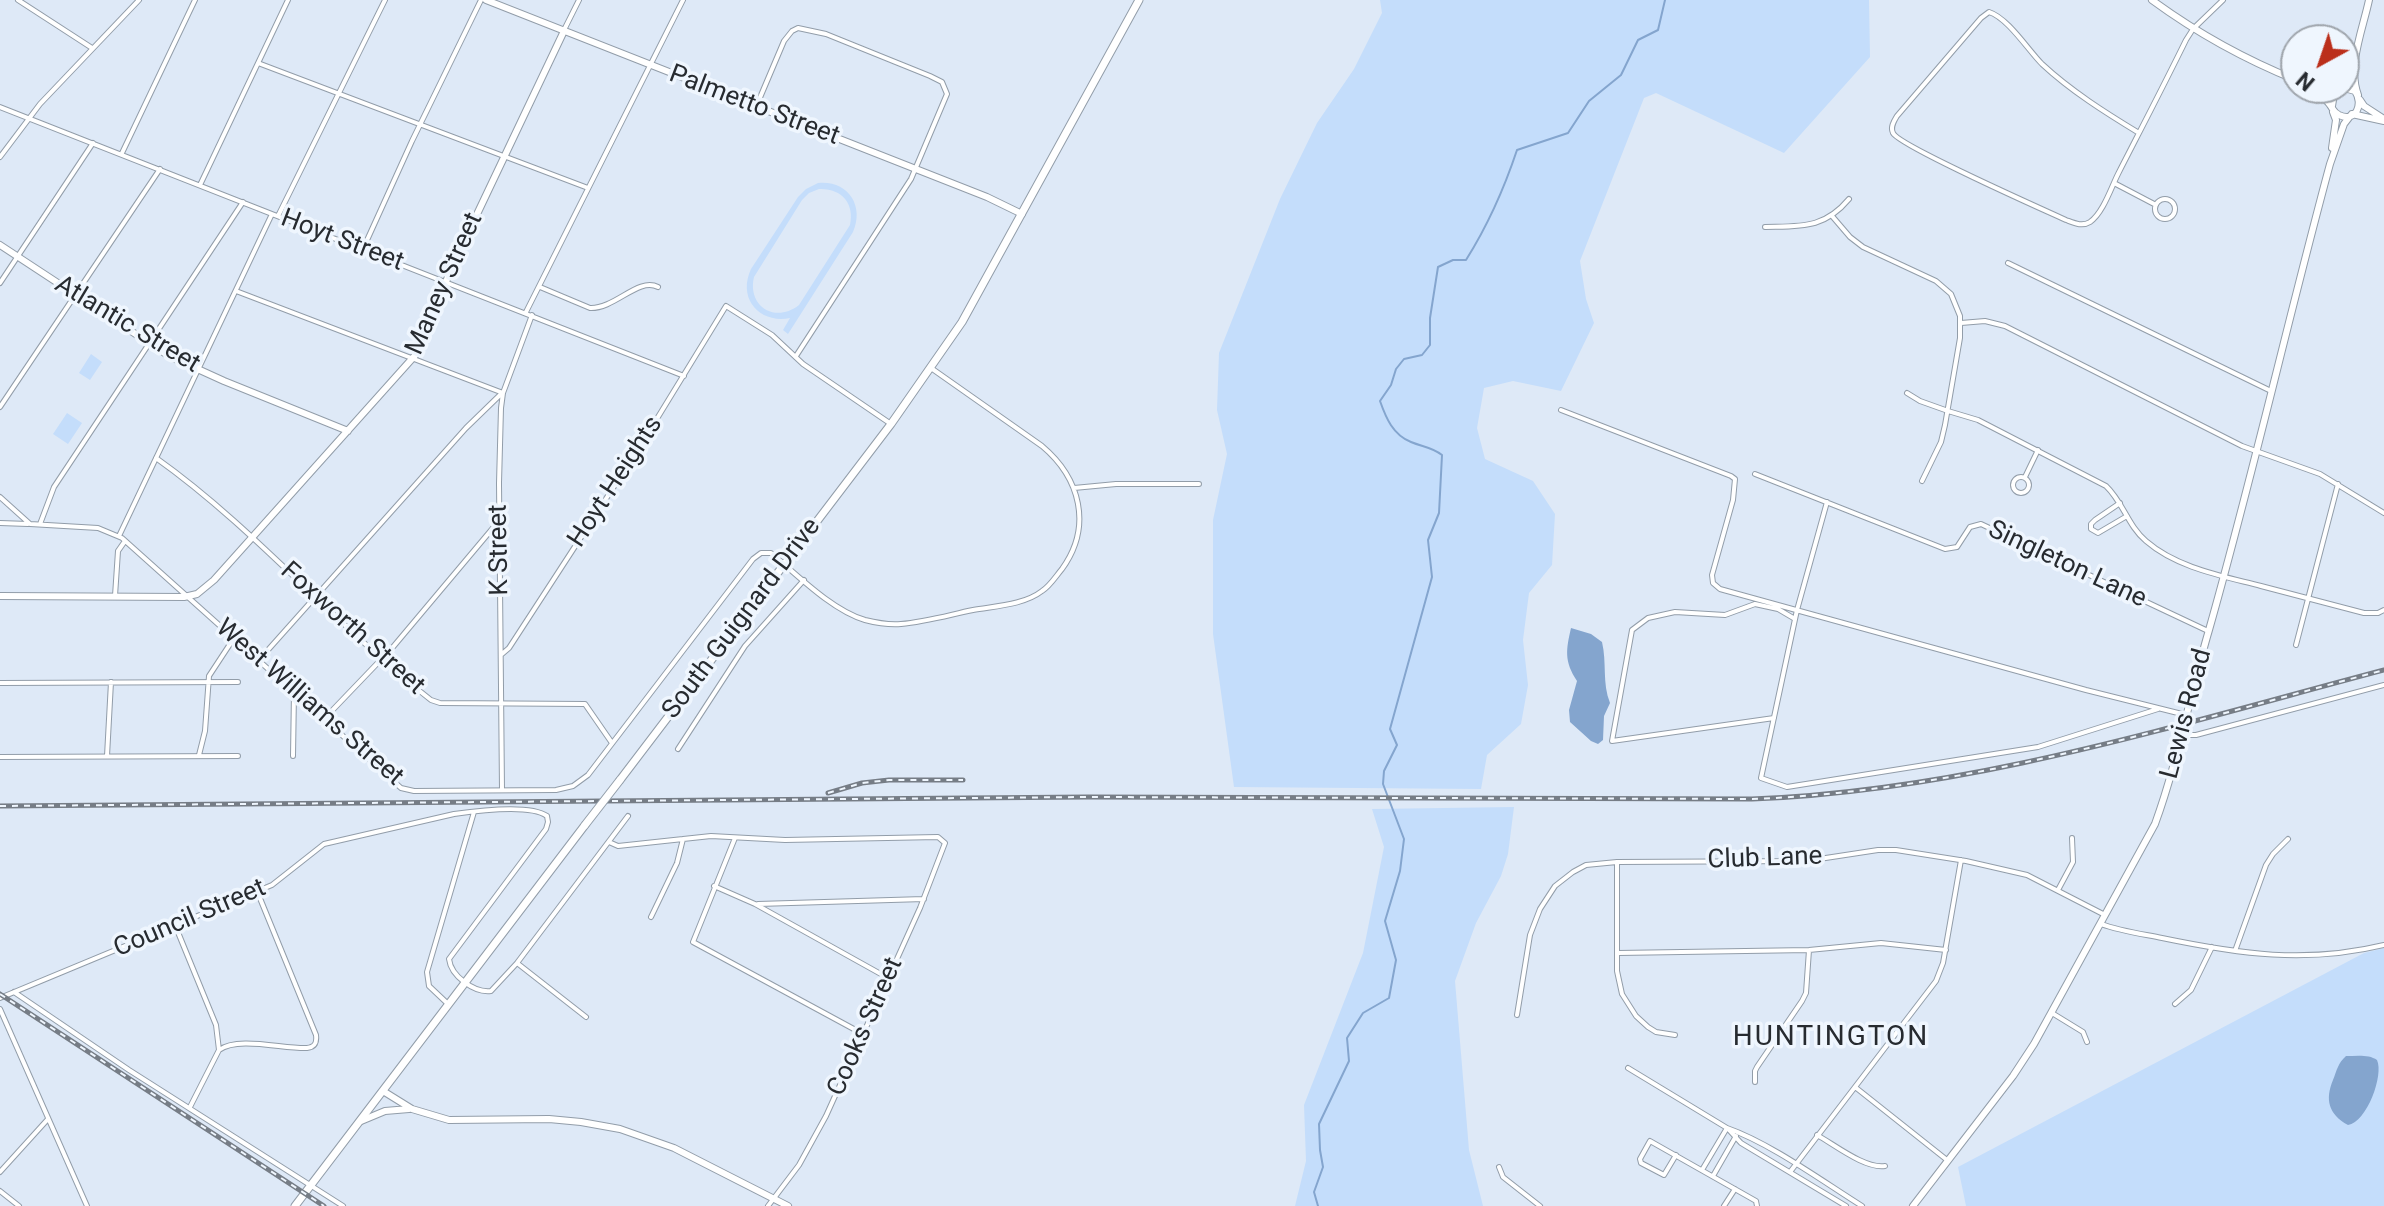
<!DOCTYPE html>
<html>
<head>
<meta charset="utf-8">
<style>
	body { margin:0 }
	#map { position:relative; width:2384px; height:1206px; overflow:hidden; background:#dee9f7; font-family:Roboto,sans-serif }
	canvas { display:block }
	.north { position:absolute; left:2280px; top:24px; width:80px; height:80px; box-sizing:border-box; background:#eff6fe; border:2px solid #9fa5ac; border-radius:50%; rotate:220deg; font-size:22px; font-weight:700; line-height:32px; text-align:center; color:#272b30 }
	.north::after { content:''; display:block; margin:auto; width:28px; height:36px; background:#bb2f1b; clip-path:polygon(50% 0,100% 100%,50% 72%,0 100%) }
</style>
</head>
<body>
<div id="map">
<canvas width="2384" height="1206"></canvas>
<div class="north">N</div>
</div>
<script>
const ctx = document.querySelector('canvas').getContext('2d');
ctx.lineJoin = 'round';
function fill(path, color) {
  ctx.fillStyle = color;
  ctx.fill(path, 'evenodd');
}
function stroke(path, color, width, dash) {
  ctx.strokeStyle = color;
  ctx.lineWidth = width;
  ctx.lineCap = dash ? 'butt' : 'round';
  ctx.setLineDash(dash || []);
  ctx.stroke(path);
}
function label(font, color, halo, rows, align = 'center') {
  ctx.font = font + ' Roboto,sans-serif';
  ctx.lineWidth = 7;
  ctx.setLineDash([]);
  ctx.textBaseline = 'middle';
  ctx.strokeStyle = halo;
  ctx.fillStyle = color;
  for (const [text, x, y, turn = 0] of rows) {
    ctx.save();
    ctx.translate(x, y);
    ctx.rotate((+turn || 0) * Math.PI / 180);
    ctx.textAlign = isNaN(turn) ? turn : align;
    if (halo) ctx.strokeText(text, 0, 0);
    ctx.fillText(text, 0, 0);
    ctx.restore();
  }
}
fill(new Path2D(`
	M1380,0H1869L1870,57L1784,153L1656,93L1644,98L1580,261L1586,299L1594,323L1561,391L1513,381L1484,388L1477,428L1485,459L1533,481L1555,514L1552,565L1529,593L1523,640L1528,685L1521,724L1487,755L1481,789L1234,787L1213,634V520L1227,454L1217,410L1219,353L1280,199L1317,123L1354,69L1382,13Z
	M818,183C847,180 865,205 853,232L788,334L783,330L790,318C760,324 737,299 751,269L798,197L806,189ZM819,189C841,188 855,203 850,225L799,305C775,324 747,306 754,277L802,200L809,193Z
	M91,354L102,362L90,380L79,373Z
	M67,413L82,423L68,444L53,434Z
	M1514,807L1508,854L1501,876L1476,923L1455,981L1469,1150L1483,1206H1295L1306,1161L1304,1105L1363,953L1384,847L1372,809Z
	M2384,948V1206H1966L1958,1167L2364,953Z`), '#c4ddfb');
fill(new Path2D(`
	M1571,628L1591,634L1602,642C1607,663 1602,683 1610,703L1604,716L1603,740L1598,744L1591,741L1570,722L1569,710L1577,681C1564,661 1566,650 1571,628Z
	M2346,1056C2356,1056 2369,1054 2377,1060C2384,1075 2367,1122 2348,1125C2328,1114 2325,1099 2333,1080C2337,1070 2338,1063 2346,1056Z`), '#84a5ce');
stroke(new Path2D(`
	M1318,1206L1314,1192L1323,1167L1320,1150L1319,1124L1349,1061L1347,1038L1363,1013L1389,998L1396,960L1385,921L1400,871L1404,839L1383,784L1384,771L1397,745L1390,729L1432,577L1428,540L1439,513L1442,455C1432,447 1423,447 1411,442C1393,435 1386,418 1380,401L1391,385L1396,369L1404,359L1422,355L1430,345V318L1438,267L1453,260H1466C1488,225 1504,189 1517,150L1568,133L1589,101L1621,75L1638,40L1658,30L1665,0`), '#84a5ce', 2);
const minor = new Path2D(`
	M18,0L92,48
	M564,30L579,0
	M258,63L588,188
	M0,107L684,376
	M756,107L784,41L792,31L798,28L826,34L930,76L942,82L947,94L911,179L796,356
	M2139,133C2106,113 2071,91 2042,64C2028,50 2008,18 1989,12L1981,18L1897,116C1894,121 1890,127 1893,133C1898,145 2044,210 2066,220C2074,223 2082,227 2090,222C2103,213 2111,188 2118,174C2141,129 2164,85 2186,40L2193,29L2223,0
	M122,153L195,0
	M0,157L40,104L139,0
	M2114,183L2156,205
	M200,185L288,0
	M2155 209a10 10 0 1 1 20 0a10 10 0 1 1-20 0Z
	M278,216L385,0
	M1832,216L1850,237L1863,247L1936,281L1951,294L1960,316V338L1945,425L1941,442L1922,481
	M1765,227C1801,226 1824,229 1849,199
	M363,249L412,141L481,0
	M2008,263L2271,391
	M0,283L93,143
	M540,287L590,308C615,309 638,277 658,287
	M236,291L503,393
	M526,312L683,0
	M1961,323L1985,321L2005,326L2242,446L2320,474L2384,513
	M1907,393L1920,401L1948,411L1978,420L2106,486C2123,502 2128,526 2146,541C2177,568 2223,576 2261,586C2296,595 2330,604 2364,613H2378L2384,610
	M0,407L160,169
	M1561,410L1731,476L1735,479L1733,500L1712,575L1713,583L1720,589L2086,690L2186,715
	M156,458C256,529 335,625 431,700L440,703L585,704L612,743
	M1755,474L1945,549L1957,547L1970,527L1981,524L2208,631
	M2013 485a8 8 0 1 1 16 0a8 8 0 1 1-16 0Z
	M2025,477L2038,450
	M1074,488L1116,484H1199
	M0,497L30,524L98,528L122,538L401,788L414,791L556,790L573,786L588,775L753,559L761,553H771C797,575 833,611 865,620C877,623 889,625 901,624C925,622 949,615 973,610C995,606 1024,605 1042,591C1050,586 1056,576 1062,569C1093,526 1080,478 1042,446L931,368
	M1827,502L1797,610L1761,778L1787,787L2038,747L2158,709
	M2120,503L2095,520L2091,524V529L2098,533L2127,516
	M0,523L28,524
	M40,524L54,487L243,202
	M119,536L272,214
	M115,596L118,551L125,541
	M2296,645L2338,484
	M502,654L509,648L639,448L726,306L772,335L803,364L891,424
	M259,660L466,428L501,394
	M0,683L238,682
	M1774,718L1612,741L1632,630L1648,618L1675,612L1725,615L1755,604L1778,609L1795,619
	M324,719L393,647L498,522
	M2182,735H2196L2384,685
	M678,749L745,646L804,580
	M199,755L205,731L209,676L234,638
	M107,756L111,682
	M293,756L294,692
	M0,757L238,756
	M502,790L499,483L501,408L503,393L532,315
	M735,838L693,942L863,1034
	M609,842L618,846L711,836L785,840L938,837L945,843L920,908L826,1116L799,1165L768,1206
	M1617,862V971L1622,994L1636,1016L1648,1027L1656,1032L1675,1035
	M714,886L755,904L888,978
	M2058,890L2073,862L2072,838
	M758,904L924,899
	M651,917L677,863L683,839
	M2101,924C2120,931 2142,934 2162,938C2239,954 2306,964 2384,945
	M175,925L216,1025L219,1050L190,1107
	M2235,951L2266,865L2273,854L2288,839
	M1618,953L1809,950L1881,943L1946,950
	M517,963L586,1017
	M14,992L129,1070L343,1206
	M0,998L272,885L324,844L454,814C475,811 530,804 547,816L548,822L546,829L449,959C451,976 474,993 491,991L517,963L628,816
	M448,1004L429,986L427,972L474,812
	M2175,1004L2191,990L2212,947
	M0,1009L87,1206
	M2052,1013L2083,1032L2087,1042
	M1517,1015L1530,935L1540,909L1555,886L1573,872L1586,865L1617,862L1806,861L1878,850H1896L1966,861L2027,875L2105,915
	M219,1050C238,1036 283,1049 307,1048C315,1047 317,1043 316,1035L257,891
	M1628,1068L1727,1128C1770,1143 1822,1181 1862,1206
	M1755,1082V1071L1757,1067L1802,1001L1806,993L1809,950
	M1855,1087L1947,1160
	M1729,1130L1741,1143L1846,1206
	M1817,1135C1835,1145 1865,1169 1885,1166
	M1676,1155L1664,1175L1641,1163L1640,1159L1650,1141L1756,1201L1757,1206
	M1499,1167L1503,1177L1540,1206
	M1702,1170L1727,1128
	M0,1172L48,1119
	M1790,1172L1936,981L1943,963L1961,860
	M1713,1176L1736,1136
	M0,1191L19,1206
	M1724,1206L1735,1189`);
const tertiary = new Path2D(`
	M486,0L987,197L1022,214
	M2152,0C2197,33 2244,59 2296,80
	M2344,83L2355,66
	M2309,88C2316,93 2325,97 2330,105C2334,110 2333,112 2339,115C2356,123 2364,104 2355,91L2344,88
	M2319,88L2337,91
	M2358,95C2347,66 2363,29 2369,0
	M2360,100L2364,106L2384,119
	M2332,106L2334,94L2344,88
	M2352,114L2384,121
	M2332,148L2336,120L2333,112
	M0,245L169,356L224,381L348,431
	M0,596L184,597L197,594L214,580L419,351L451,269L564,31
	M383,1091L412,1109L449,1120L549,1119L581,1122L620,1129L674,1148L788,1206
	M361,1121L385,1111L409,1109
	M1913,1206L2013,1076L2034,1044L2155,824C2178,761 2190,694 2209,630C2253,475 2288,319 2330,164L2344,124L2351,115`);
const trunk = new Path2D(`
	M620,780L891,424L962,322L1139,0
	M295,1206L585,825`);
stroke(minor, '#929da9', 6);
stroke(tertiary, '#929da9', 8);
stroke(trunk, '#929da9', 9);
stroke(minor, '#fff', 4);
stroke(tertiary, '#fff', 6);
stroke(trunk, '#fff', 7);
const rail = new Path2D(`
	M828,793L862,783L889,780H963
	M0,806L1088,797L1752,799C1968,791 2176,725 2384,670
	M0,994L324,1206`);
stroke(rail, '#767d86', 5);
stroke(rail, '#eff6fe', 2, [6]);
const trunkBridge = new Path2D(`
	M585,825L620,780`);
stroke(trunkBridge, '#929da9', 9, []);
stroke(trunkBridge, '#fff', 7);
label('26px', '#272b30', '#eff6fe', [
	["Palmetto Street",754,106,21],
	["Hoyt Street",342,241,21],
	["Maney Street",445,284,-66],
	["Atlantic Street",127,325,31],
	["Hoyt Heights",616,482,-57],
	["K Street",500,550,-91],
	["Singleton Lane",2067,565,25],
	["South Guignard Drive",742,619,-53],
	["Foxworth Street",352,629,42],
	["West Williams Street",309,703,41],
	["Lewis Road",2187,714,-75],
	["Club Lane",1765,859,-2],
	["Council Street",190,919,-23],
	["Cooks Street",866,1027,-66]
]);
ctx.letterSpacing = '2px';
label('28px', '#272b30', '#eff6fe', [
	["HUNTINGTON",1831,1038]
]);
ctx.letterSpacing = '0px';
</script>
</body>
</html>
